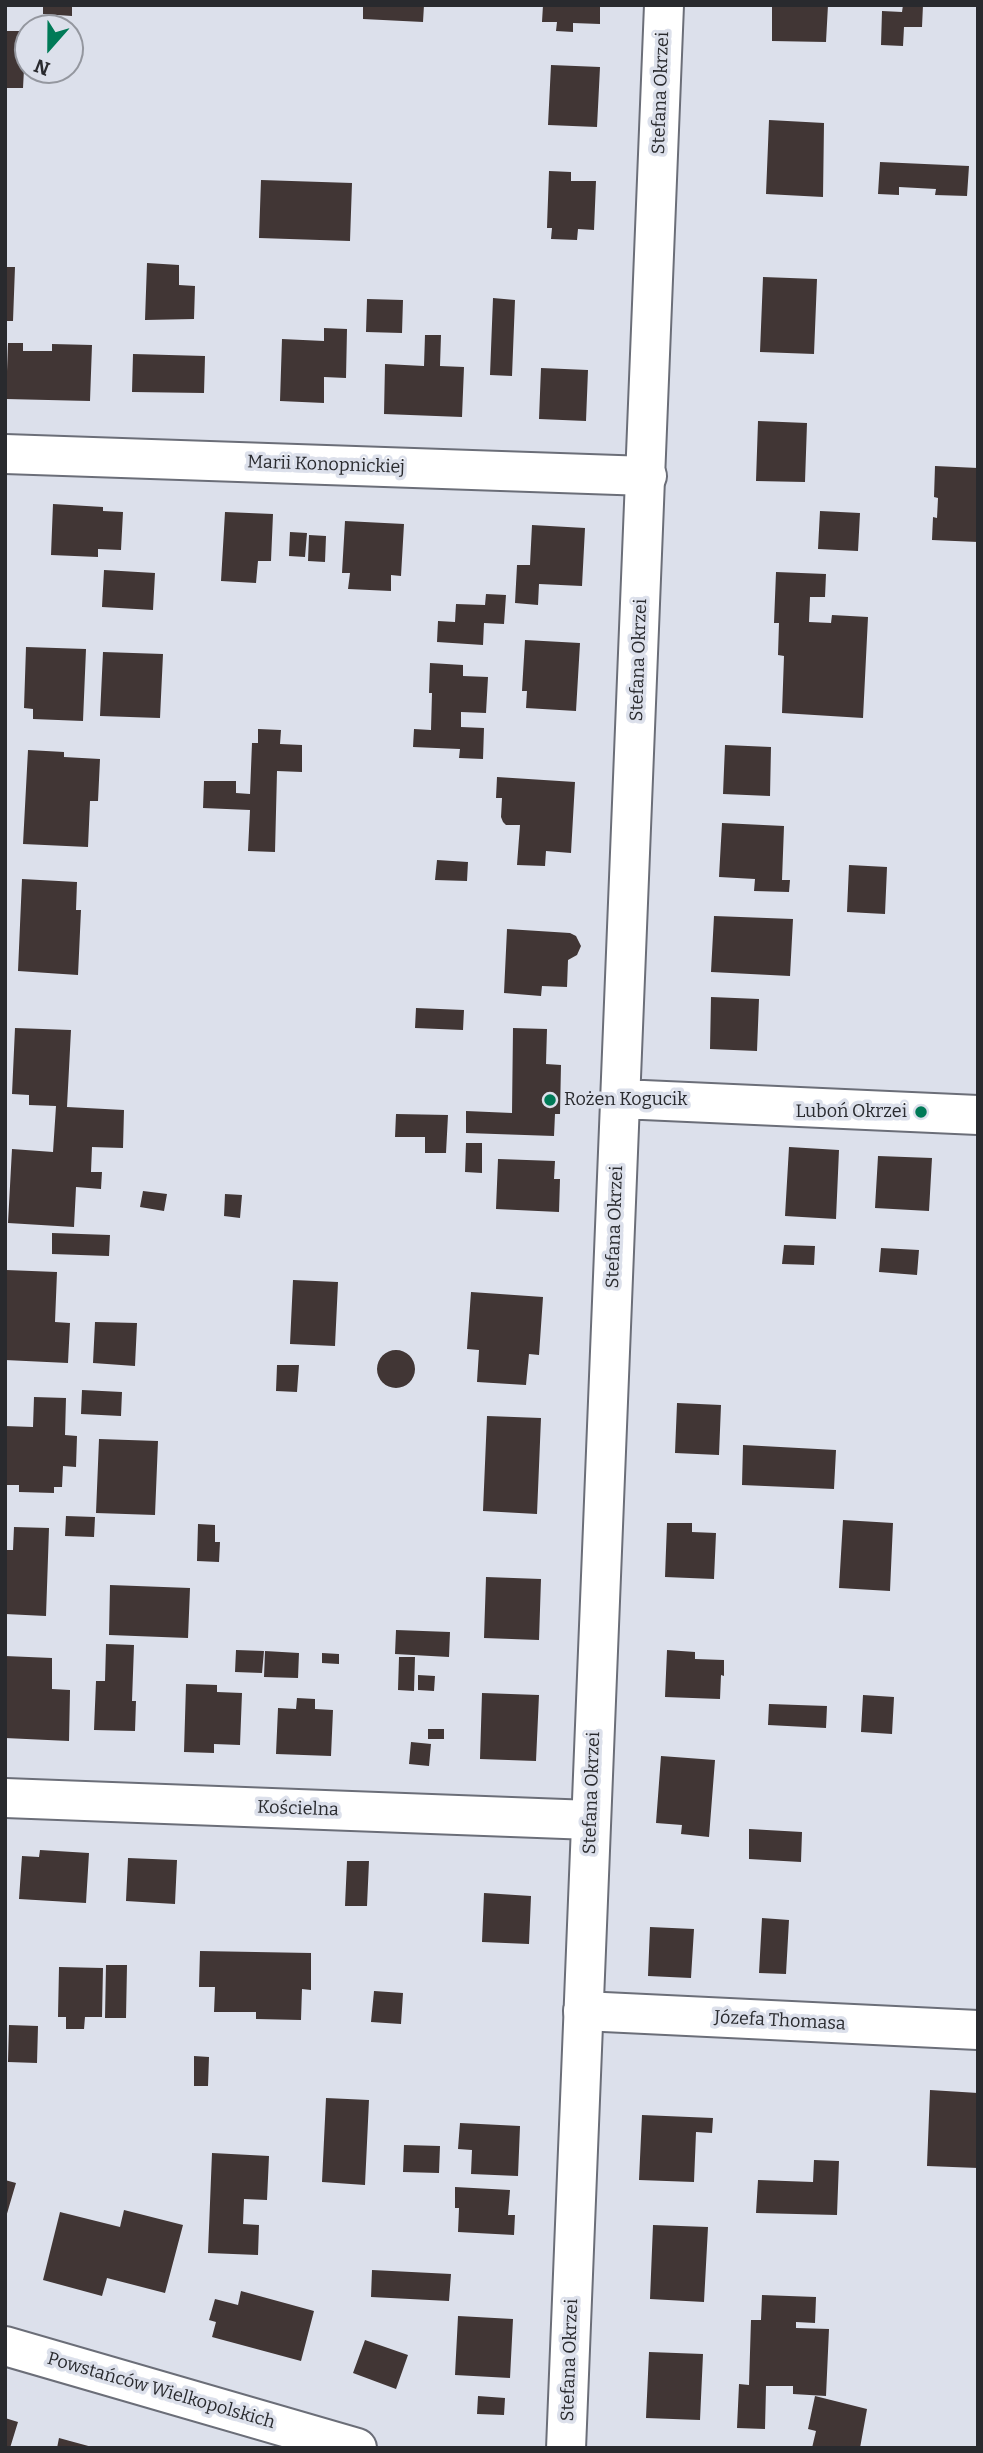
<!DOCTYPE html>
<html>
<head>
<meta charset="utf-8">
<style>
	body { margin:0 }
	#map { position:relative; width:983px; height:2453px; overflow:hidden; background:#dce0eb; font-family:Bitter,serif }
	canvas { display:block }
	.frame { position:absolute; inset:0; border:7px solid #292a2e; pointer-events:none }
	.north { position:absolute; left:14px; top:14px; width:70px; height:70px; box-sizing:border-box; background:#dce0eb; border:2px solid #94979f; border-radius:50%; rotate:201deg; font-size:19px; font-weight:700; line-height:28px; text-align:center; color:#292a2e }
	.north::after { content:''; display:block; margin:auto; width:24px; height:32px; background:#007a57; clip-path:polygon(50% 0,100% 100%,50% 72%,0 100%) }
</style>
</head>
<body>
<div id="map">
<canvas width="983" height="2453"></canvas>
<div class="frame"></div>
<div class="north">N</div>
</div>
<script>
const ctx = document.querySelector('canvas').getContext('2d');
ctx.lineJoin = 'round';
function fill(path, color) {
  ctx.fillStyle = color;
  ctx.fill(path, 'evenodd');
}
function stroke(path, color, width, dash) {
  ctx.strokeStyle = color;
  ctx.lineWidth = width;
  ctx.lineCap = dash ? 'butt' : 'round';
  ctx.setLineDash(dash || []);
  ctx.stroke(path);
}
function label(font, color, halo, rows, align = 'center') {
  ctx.font = font + ' Bitter,serif';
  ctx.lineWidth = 7;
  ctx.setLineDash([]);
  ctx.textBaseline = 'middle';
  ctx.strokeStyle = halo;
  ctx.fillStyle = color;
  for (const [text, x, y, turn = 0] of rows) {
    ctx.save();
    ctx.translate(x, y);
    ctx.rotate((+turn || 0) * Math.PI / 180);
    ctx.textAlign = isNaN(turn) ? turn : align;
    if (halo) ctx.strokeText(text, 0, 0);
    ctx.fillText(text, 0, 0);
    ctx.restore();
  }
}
fill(new Path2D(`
	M43,5H72V16L43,14Z
	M363,5H424L423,22L363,19Z
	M543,5H600V24L573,23V32L556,31L557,22H542Z
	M772,5H828L826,42L772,41Z
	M903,5H923L922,27H904L903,46L881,45L882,11L902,12Z
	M5,31H26L23,88H5Z
	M551,65L600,67L597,127L548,125Z
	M769,120L824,123L823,197L766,194Z
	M880,162L969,166L967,196L935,195L936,189L899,187V195L878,194Z
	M549,171L571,172V181H596L594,230L578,229L577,240L551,239L552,228H547Z
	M261,180L352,183L350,241L259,238Z
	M147,263L179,265V285L195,286L194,319L145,320Z
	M5,267H15L13,321H5Z
	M763,277L817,279L814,354L760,352Z
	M493,298L515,300L512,376L490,375Z
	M367,299L403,300L402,333L366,332Z
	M324,328L347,329L346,378L324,377V403L280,401L282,339L324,341Z
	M425,335H441L440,366L464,367L462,417L384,414L385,364L424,366Z
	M8,343H23V351H52V344L92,345L90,401L6,399Z
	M133,354L205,356L204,393L132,392Z
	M541,368L588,370L586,421L539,419Z
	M758,421L807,423L805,482L756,481Z
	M935,466L978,468V542L932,540L933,517L937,518L938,498L934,497Z
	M53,504L103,507V511L123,512L121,550L98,549V557L51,555Z
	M820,511L860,513L858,551L818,549Z
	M225,512L273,514L271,561H258L256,583L221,581Z
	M345,521L404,524L401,576L391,575V591L348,589L350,573H342Z
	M532,525L585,528L582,586L539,584L538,605L515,603L517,565H530Z
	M290,532L307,533L305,557L289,556Z
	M309,535L326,536L325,562L308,561Z
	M104,570L155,573L153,610L102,607Z
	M776,572L826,574L825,597H810L809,622L831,623L832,615L868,617L863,718L782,713L784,656L778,655L779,623H774Z
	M486,594L506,595L504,624L484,623L483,645L437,642L438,621L455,622L456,604L485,605Z
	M525,640L580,643L576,711L526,708L527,691H522Z
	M26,647L86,649L83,721L33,719V709L24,708Z
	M103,652L163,654L160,718L100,716Z
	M430,663L463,665V676L488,677L486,713L461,712V727L484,728L483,759L459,758L460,749L413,747L414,729L431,730L432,693H429Z
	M258,729L281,730L280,744L302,745V772L277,771L275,852L248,851L250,810L203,808L204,781H236V793L250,794L252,743H258Z
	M725,745L771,747L770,796L723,794Z
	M28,750L64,752V757L100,759L98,801H90L88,847L23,844Z
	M497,777L575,782L571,853L546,851L545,866L517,865L520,825H506L503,822L501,817L502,798H496Z
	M722,823L784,826L782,880H790L789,892L754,891L755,879L719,877Z
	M437,860L468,862L467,881L435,880Z
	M849,865L887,867L885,914L847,912Z
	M22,879L77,882L76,910H81L78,975L18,971Z
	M714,916L793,919L790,976L711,972Z
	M507,929L570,933L576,936L581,946L577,955L568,960L567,987L542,986L541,996L504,993Z
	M711,997L759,999L757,1051L710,1049Z
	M416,1008L464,1010L463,1030L415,1028Z
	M15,1028L71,1030L67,1107L124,1110L123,1148L92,1147L91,1172H102L101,1189L76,1187L74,1227L8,1223L12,1149L53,1152L56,1106L29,1105V1095L12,1094Z
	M513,1028L547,1029L546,1064L561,1065L560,1114H555L554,1136L466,1133V1111L512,1113Z
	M396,1114L448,1115L446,1153H425V1137H395Z
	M466,1143H482V1173L465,1172Z
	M789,1147L839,1150L836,1219L785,1216Z
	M878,1156L932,1158L929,1211L875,1208Z
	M498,1159L555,1161L554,1179H560L559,1212L496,1209Z
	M143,1191L167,1194L164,1211L140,1207Z
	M225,1194L242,1195L240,1218L224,1216Z
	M52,1233L110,1235L109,1256L52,1254Z
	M784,1245L815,1246L814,1265L782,1264Z
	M881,1248L919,1250L917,1275L879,1272Z
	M6,1270L57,1272L55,1322L70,1323L68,1363L5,1360Z
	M293,1280L338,1282L335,1346L290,1344Z
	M471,1292L543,1297L539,1355L529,1354L526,1385L477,1382L479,1350L467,1349Z
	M95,1322L137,1323L135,1366L93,1363Z
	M377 1369a19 19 0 1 1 38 0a19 19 0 1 1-38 0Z
	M277,1365H299L297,1392L276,1391Z
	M82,1390L122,1392L121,1416L81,1414Z
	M34,1397L66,1398L65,1435L77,1436L76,1467L63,1466L62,1487H54V1493L19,1492V1485H5V1426L33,1427Z
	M677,1403L721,1405L719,1455L675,1453Z
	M487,1416L541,1418L537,1514L483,1511Z
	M99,1439L158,1441L155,1515L96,1513Z
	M743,1445L836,1450L834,1489L742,1485Z
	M66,1516L95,1517L94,1537L65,1536Z
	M843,1520L893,1523L890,1591L839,1588Z
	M667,1523H692V1532L716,1533L714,1579L665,1577Z
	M198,1524L215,1525V1542H220L219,1562L197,1561Z
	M14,1527L49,1528L46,1616L5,1614V1550H13Z
	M486,1577L541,1579L539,1640L484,1638Z
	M110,1585L190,1588L188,1638L109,1635Z
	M396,1630L450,1632L449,1657L395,1654Z
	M106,1644L134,1645L132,1701H136L135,1731L94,1730L96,1681H105Z
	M236,1650L264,1651L262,1673L235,1672Z
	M667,1650L695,1652V1659L724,1660V1676L721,1675L720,1699L665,1697Z
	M265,1651L299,1653L298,1678L264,1677Z
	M322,1653L339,1654V1664L322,1663Z
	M5,1656L52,1658V1689L70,1690L69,1741L5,1738Z
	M399,1657H415L414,1691L398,1690Z
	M418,1675L435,1676L434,1691L418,1690Z
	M186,1684L217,1685V1692L242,1693L240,1745L214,1744V1753L184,1752Z
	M482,1693L539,1695L536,1761L480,1759Z
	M863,1695L894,1697L892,1734L861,1732Z
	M297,1698L315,1699V1709L333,1710L331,1756L276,1754L278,1708L296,1709Z
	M769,1704L827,1706L826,1728L768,1725Z
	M428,1729H444V1739H428Z
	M411,1742L431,1744L429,1766L409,1764Z
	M661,1756L715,1760L709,1837L681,1834L682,1825L656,1823Z
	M749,1829L802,1832L801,1862L749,1859Z
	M40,1850L89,1853L86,1903L19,1899L22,1856L39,1857Z
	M128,1858L177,1860L175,1904L126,1901Z
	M347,1861H369L367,1906H345Z
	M484,1893L531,1896L529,1944L482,1942Z
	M762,1918L789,1920L786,1974L759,1973Z
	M650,1927L694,1929L691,1978L648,1976Z
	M200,1951L311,1953V1990L302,1989L301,2020L256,2019V2012H214L215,1987H199Z
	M106,1965H127L126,2018H105Z
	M59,1967L103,1968L102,2017H85L84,2029H66V2017H58Z
	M374,1991L403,1993L401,2024L371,2022Z
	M9,2025L38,2026L37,2063L8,2062Z
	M194,2056L209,2057L208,2086H194Z
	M930,2090L978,2093V2168L927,2166Z
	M326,2098L369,2100L365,2185L322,2182Z
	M642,2115L713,2118L712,2133L696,2132L694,2182L639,2180Z
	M460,2123L520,2126L518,2176L471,2174L472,2150L458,2149Z
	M404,2145L440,2146L439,2173L403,2172Z
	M212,2153L269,2156L267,2200L244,2199L243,2224L259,2225L258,2255L208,2253Z
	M814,2160L839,2161L837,2215L756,2213L758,2180L813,2182Z
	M5,2180L16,2183L6,2217H5Z
	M455,2187L510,2190L508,2215H515L514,2235L458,2232L459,2208H455Z
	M124,2210L183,2225L165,2293L107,2278L102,2296L43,2280L60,2212L120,2227Z
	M653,2225L708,2227L704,2302L650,2299Z
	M372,2270L451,2274L449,2301L371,2297Z
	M241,2291L314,2311L301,2361L212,2337L216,2322L209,2320L215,2299L238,2305Z
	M762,2295L816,2297L815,2323L796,2322V2328L829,2329L826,2396L793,2394V2386H766L765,2429L737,2428L739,2384L749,2385L751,2320H761Z
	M458,2316L513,2319L510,2378L455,2375Z
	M365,2340L408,2355L396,2389L353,2373Z
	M649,2352L703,2354L700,2420L646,2418Z
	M478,2396L505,2398L504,2415L477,2414Z
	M815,2396L867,2409L860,2448H812L816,2431L808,2429Z
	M5,2418L18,2422L10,2448H5Z
	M59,2438L92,2447V2448H57Z`), '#413635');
const street = new Path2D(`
	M5,454L647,476
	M5,1798L591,1820
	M583,2011L978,2030`);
const secondary = new Path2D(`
	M621,1099L978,1115
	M5,2346L357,2448
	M566,2448L664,5`);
stroke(street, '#6b6e78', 42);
stroke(secondary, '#6b6e78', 42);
stroke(street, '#fff', 38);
stroke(secondary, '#fff', 38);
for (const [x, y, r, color] of [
	[550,1100,7,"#007a57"],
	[921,1112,7,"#007a57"]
]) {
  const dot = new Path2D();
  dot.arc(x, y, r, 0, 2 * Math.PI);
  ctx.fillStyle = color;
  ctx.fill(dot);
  stroke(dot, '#dce0eb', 2.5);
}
label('18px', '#292a2e', '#dce0eb', [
	["Stefana Okrzei",661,93,-88],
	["Marii Konopnickiej",326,465,2],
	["Stefana Okrzei",639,660,-88],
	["Stefana Okrzei",615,1227,-88],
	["Stefana Okrzei",592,1793,-88],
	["Kościelna",298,1809,2],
	["Józefa Thomasa",780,2021,3],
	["Stefana Okrzei",570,2360,-88],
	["Powstańców Wielkopolskich",161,2391,16]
]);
label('18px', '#292a2e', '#dce0eb', [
	["Rożen Kogucik",564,1100],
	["Luboń Okrzei",907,1112,"right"]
], 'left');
</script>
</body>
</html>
